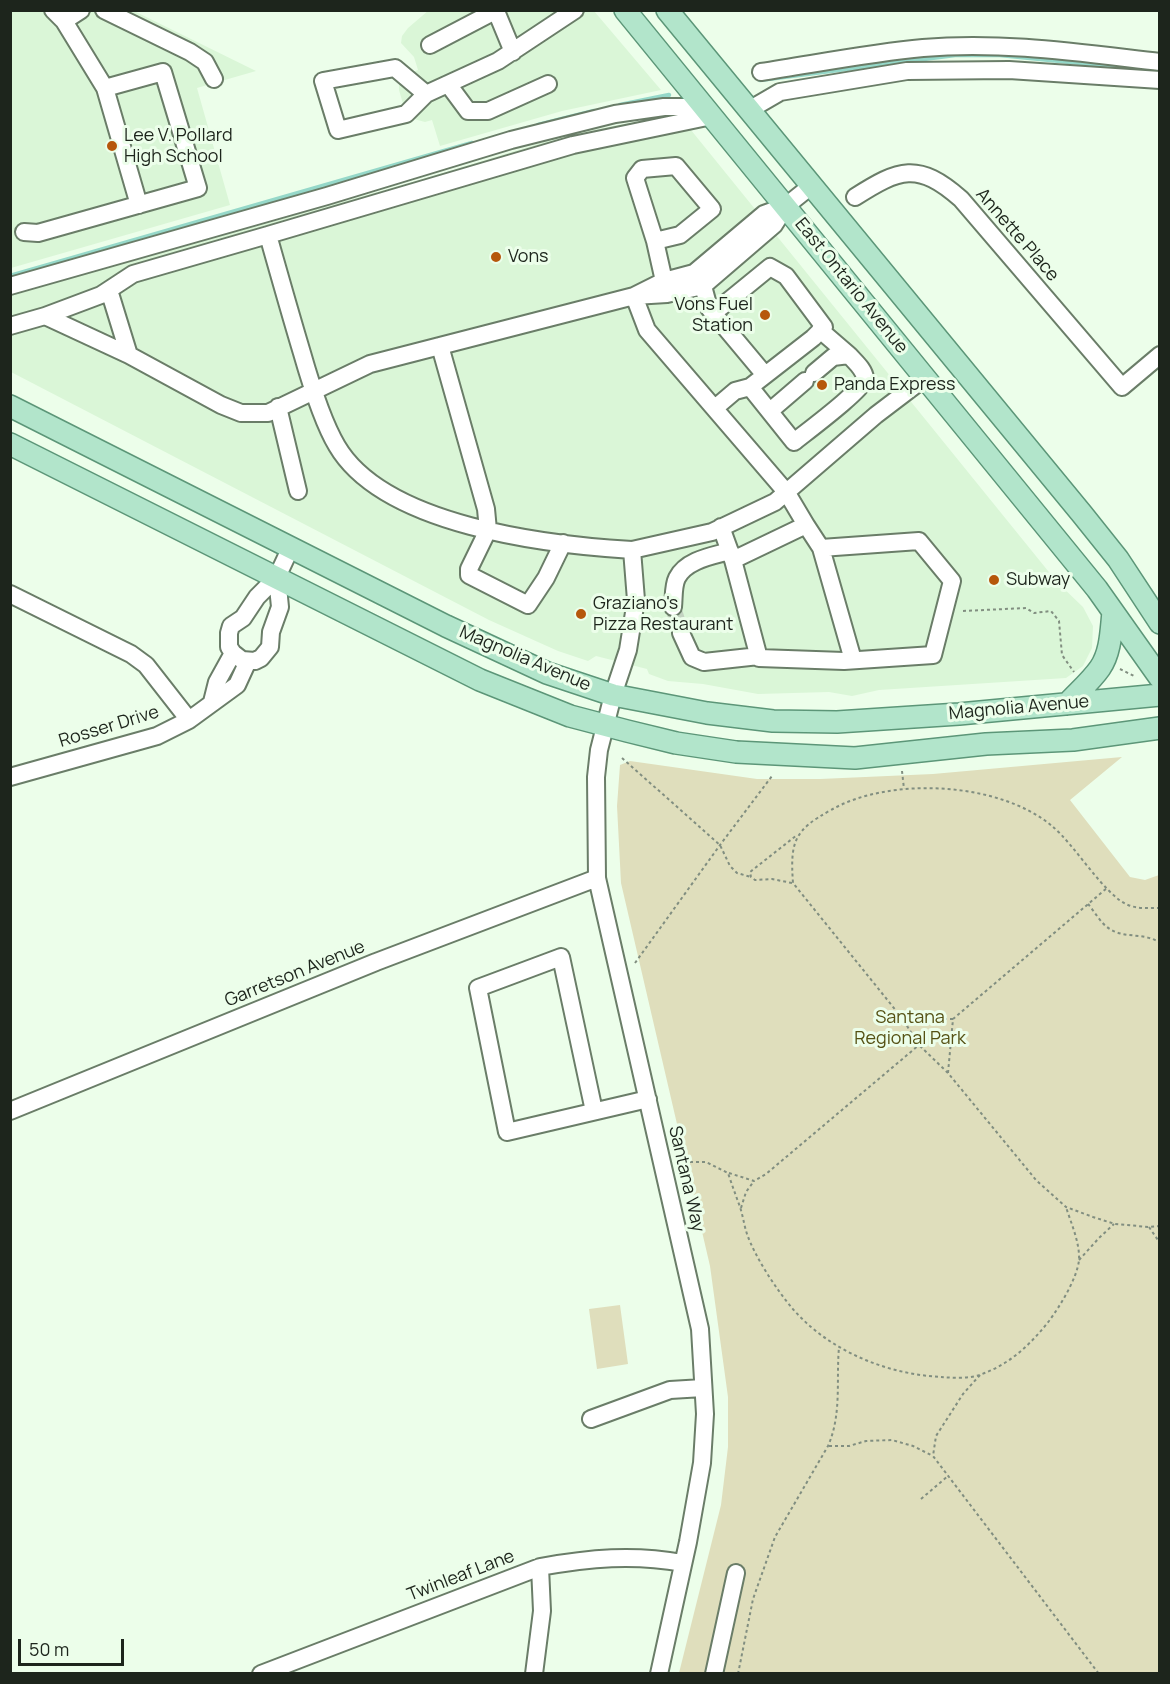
<!DOCTYPE html>
<html>
<head>
<meta charset="utf-8">
<style>
	body { margin:0 }
	#map { position:relative; width:1170px; height:1684px; overflow:hidden; background:#ecfeea; font-family:Manrope,sans-serif }
	canvas { display:block }
	.frame { position:absolute; inset:0; border:12px solid #1d251c; pointer-events:none }
	.scale { position:absolute; left:18px; top:1639px; width:106px; height:27px; box-sizing:border-box; border:3px solid #1d251c; border-top:0; padding-left:8px; font-size:18px; line-height:21px; white-space:nowrap; color:#1d251c; -webkit-text-stroke:4px #ecfeea; paint-order:stroke }
</style>
</head>
<body>
<div id="map">
<canvas width="1170" height="1684"></canvas>
<div class="frame"></div>
<div class="scale">50 m</div>
</div>
<script>
const ctx = document.querySelector('canvas').getContext('2d');
ctx.lineJoin = 'round';
function fill(path, color) {
  ctx.fillStyle = color;
  ctx.fill(path, 'evenodd');
}
function stroke(path, color, width, dash) {
  ctx.strokeStyle = color;
  ctx.lineWidth = width;
  ctx.lineCap = dash ? 'butt' : 'round';
  ctx.setLineDash(dash || []);
  ctx.stroke(path);
}
function label(font, color, halo, rows, align = 'center') {
  ctx.font = font + ' Manrope,sans-serif';
  ctx.lineWidth = 6;
  ctx.setLineDash([]);
  ctx.textBaseline = 'middle';
  ctx.strokeStyle = halo;
  ctx.fillStyle = color;
  for (const [text, x, y, turn = 0] of rows) {
    ctx.save();
    ctx.translate(x, y);
    ctx.rotate((+turn || 0) * Math.PI / 180);
    ctx.textAlign = isNaN(turn) ? turn : align;
    if (halo) ctx.strokeText(text, 0, 0);
    ctx.fillText(text, 0, 0);
    ctx.restore();
  }
}
fill(new Path2D(`
	M429,10L594,11L661,90L562,111L440,146L432,120L425,122L414,119L406,114L399,90V85L410,73L418,70L414,57L401,43L402,36L408,28Z
	M11,11H134L256,71L197,88L230,205L11,268Z
	M678,114L1057,582L1083,607L1093,626L1092,648L1083,666L1066,678L879,690L852,696L829,692L758,694L703,684L668,681L649,674L647,669L596,656L588,661L558,651L489,620L11,372V294L420,180L570,134Z`), '#daf6d7');
fill(new Path2D(`
	M1122,757L1070,800L1130,877L1145,880L1159,875V1673H679L721,1505L728,1447V1397L710,1266L621,883L617,806L620,765L630,761L757,779H820L933,774Z
	M620,1305L628,1364L597,1369L589,1309Z`), '#dfdebc');
stroke(new Path2D(`
	M760,80L955,55H1000L1160,71
	M620,105L669,95
	M538,125L594,111
	M10,276L472,143`), '#95d8c9', 4.5);
stroke(new Path2D(`
	M673,607L681,633`), '#c3d3c1', 16, [16, 8]);
const minor = new Path2D(`
	M104,10L190,52L205,62L214,79
	M496,11L513,52
	M64,21L81,10
	M430,45L497,10
	M761,72C814,64 869,53 923,48C1002,41 1081,53 1160,62
	M448,84L468,111H488L548,84
	M105,88L139,205
	M426,94L395,68L323,81L338,130L406,114L426,94L498,61L575,10
	M749,110L780,92L907,71L1009,70L1160,80
	M855,197C899,169 918,161 961,199L1122,387L1160,355
	M786,206L774,225L703,286L667,294L634,296L664,281L694,273L764,214Z
	M786,206L811,186
	M24,232L38,233L198,188L163,72L105,88L64,21L53,10
	M655,241L680,235L712,209L676,166L642,169L635,178L655,241L666,290
	M698,278L703,286L709,308L721,307L770,267L786,276L824,327L813,338L750,387L735,391L715,408
	M10,286L327,196L511,140L615,114L664,107H705
	M109,290L129,355
	M709,308L765,375
	M45,316L101,295L133,274L268,235
	M10,326L45,316L129,355L221,405L241,413H268L370,364L634,296L647,330L787,493L806,525L733,560L721,527
	M820,330L849,355
	M440,346L486,509L488,530L469,569V575L528,605L546,578L563,543
	M750,387L794,442C805,433 866,388 865,378C864,369 855,362 849,355L833,357L814,373
	M278,407L298,491
	M770,411L805,381
	M821,548L853,660
	M632,550C548,545 384,526 337,446C322,421 310,381 302,353C290,313 279,274 268,235L573,145L712,116
	M733,560L759,658L844,661L933,655L952,581L919,541L821,548L806,525
	M277,577L280,607L271,632L270,647L261,658L255,661L242,660L233,653L229,647V633L231,626L243,618L257,597L277,577L291,547
	M10,594L131,654L146,665L189,720
	M673,607C674,598 673,586 677,578C686,560 712,556 730,551
	M681,633L692,657L704,662L759,656
	M212,702L217,682L233,653
	M10,777L157,736L189,720L237,685L248,661
	M10,1111L376,962L597,878
	M594,1111L561,957L478,988L507,1132L648,1099
	M591,1419L670,1390L703,1388
	M261,1674L540,1567C590,1558 633,1554 683,1563
	M534,1674L542,1611L540,1567
	M659,1674L688,1542L702,1463L705,1414L700,1329L597,878L596,777L599,750L613,695L628,650L636,600L632,550L712,532L775,502L876,415L926,377
	M714,1674L736,1573`);
const major = new Path2D(`
	M625,10L1097,589L1160,678
	M667,10L1082,514L1118,559L1160,623
	M10,406L446,626L547,673L613,695L707,713L773,721L837,722L959,714L1160,695
	M10,444L480,680L570,716L627,731L676,743L736,752L855,758L986,744L1073,740L1160,728
	M1067,704C1078,692 1091,681 1100,668C1111,652 1111,630 1113,612`);
stroke(minor, '#6a7d68', 20);
stroke(major, '#5c9678', 24);
stroke(new Path2D(`
	M963,611L1026,608L1034,613L1051,611L1059,621L1062,655L1074,672
	M1120,669L1134,676
	M622,758L720,845L730,866L737,873L751,877
	M902,771L904,789
	M792,883L772,879L755,880L751,877L750,872L797,835
	M1088,904C1095,912 1101,924 1110,929C1125,939 1145,932 1160,943
	M1160,908C1149,908 1138,909 1128,905C1104,895 1076,846 1052,826C1000,782 890,776 831,810C794,830 790,842 793,883L902,1018L919,1045L948,1073L1036,1180L1066,1207L1093,1217L1115,1224L1149,1227L1160,1226
	M635,963L720,845L772,776
	M902,1018L953,1019
	M948,1073L953,1019L1107,888
	M684,1162H706L728,1173C732,1185 736,1196 740,1207C743,1216 744,1225 747,1234C755,1257 776,1289 792,1308C829,1351 886,1374 941,1377C954,1378 970,1379 982,1374C1010,1364 1031,1344 1049,1321C1060,1306 1077,1279 1079,1260C1080,1243 1071,1223 1066,1207
	M729,1173L754,1181L766,1174L919,1045
	M741,1208L746,1192L754,1181
	M1149,1227L1160,1243
	M1079,1260L1099,1238L1114,1224
	M980,1375L963,1394L936,1436L933,1456L1099,1674
	M829,1446H849L866,1441L892,1440L913,1446L933,1456
	M921,1499L948,1476
	M738,1674L753,1599L775,1537L828,1446C842,1414 836,1381 839,1347`), '#818e80', 2, [3, 3]);
stroke(minor, '#fff', 16);
stroke(major, '#b2e5cb', 21);
for (const [x, y, r, color] of [
	[112,146,6,"#b6570b"],
	[496,257,6,"#b6570b"],
	[765,315,6,"#b6570b"],
	[822,385,6,"#b6570b"],
	[994,580,6,"#b6570b"],
	[581,614,6,"#b6570b"]
]) {
  const dot = new Path2D();
  dot.arc(x, y, r, 0, 2 * Math.PI);
  ctx.fillStyle = color;
  ctx.fill(dot);
  stroke(dot, '#ecfeea', 2);
}
label('18px', '#1d251c', '#ecfeea', [
	["Lee V. Pollard",124,136],
	["High School",124,157],
	["Vons",508,257],
	["Vons Fuel",753,305,"right"],
	["Station",753,326,"right"],
	["Panda Express",834,385],
	["Subway",1006,580],
	["Graziano's",593,604],
	["Pizza Restaurant",593,625]
], 'left');
label('18px', '#1d251c', '#ecfeea', [
	["Annette Place",1017,235,49],
	["East Ontario Avenue",851,286,51],
	["Magnolia Avenue",525,659,23],
	["Magnolia Avenue",1019,708,-5],
	["Rosser Drive",109,727,-17],
	["Garretson Avenue",295,974,-22],
	["Santana Way",686,1179,77],
	["Twinleaf Lane",461,1576,-21]
]);
label('18px', '#555114', '#ecfeea', [
	["Santana",910,1018],
	["Regional Park",910,1039]
]);
</script>
</body>
</html>
